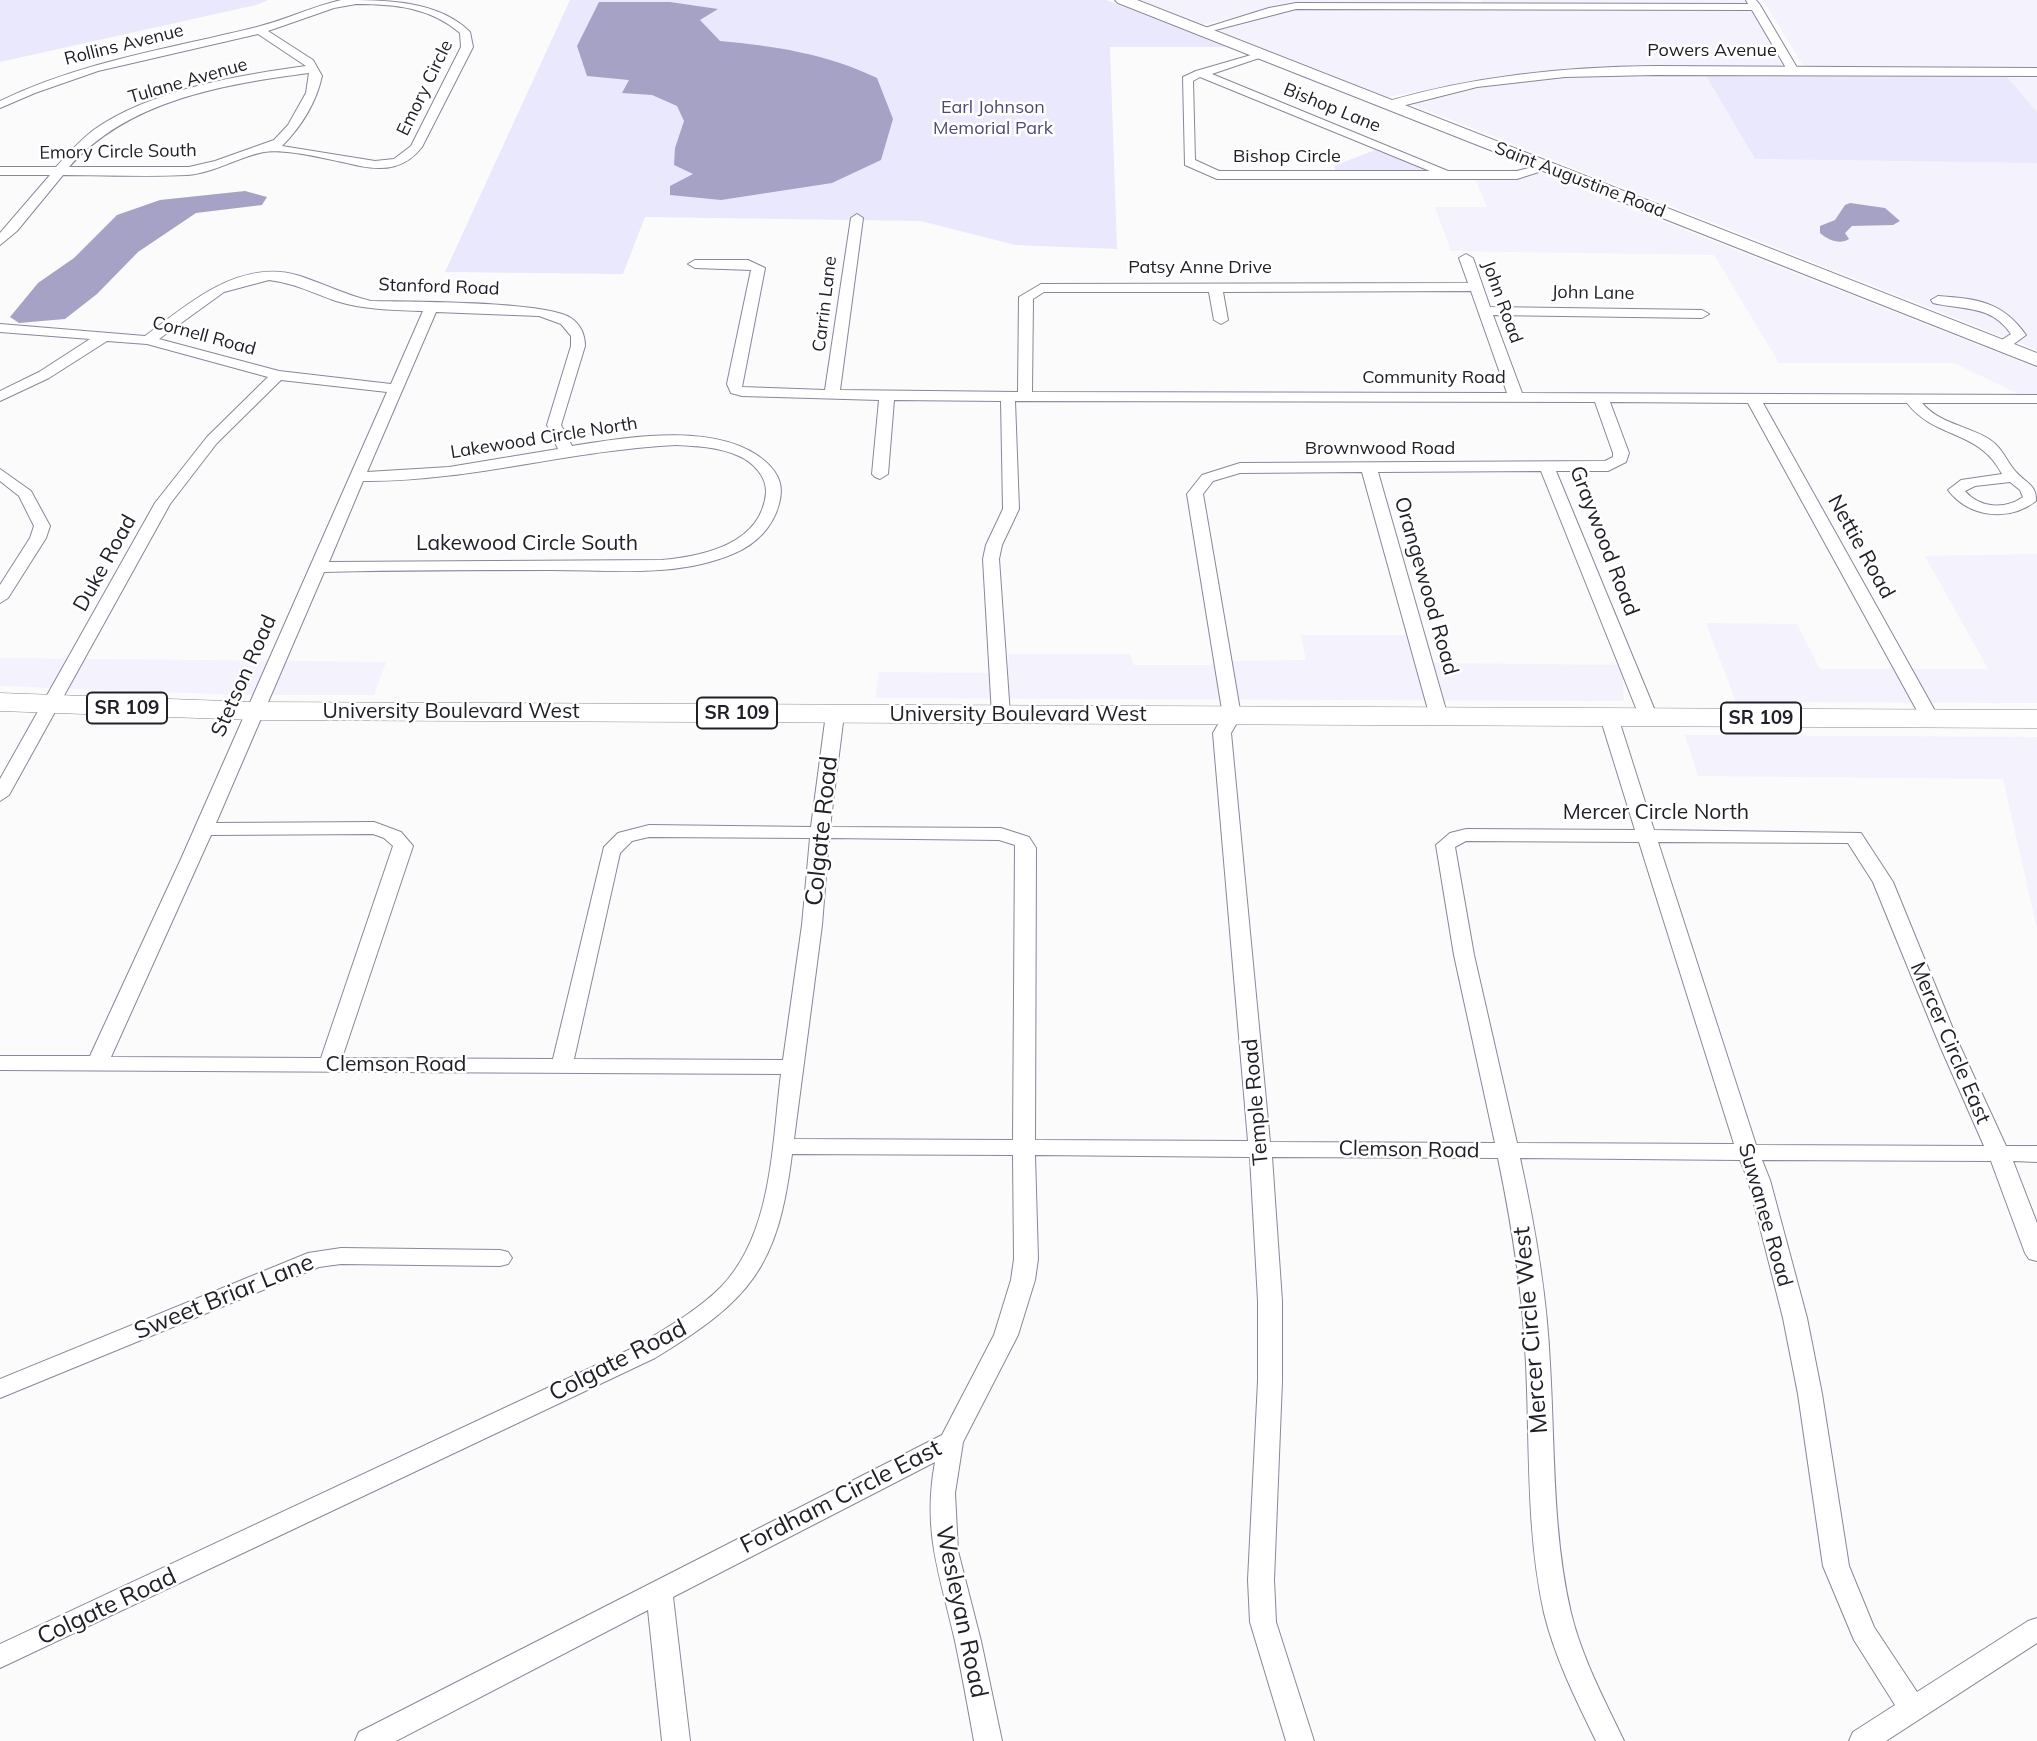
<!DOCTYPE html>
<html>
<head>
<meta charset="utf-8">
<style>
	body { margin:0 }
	canvas { display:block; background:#fbfbfb }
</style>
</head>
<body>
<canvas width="2037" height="1741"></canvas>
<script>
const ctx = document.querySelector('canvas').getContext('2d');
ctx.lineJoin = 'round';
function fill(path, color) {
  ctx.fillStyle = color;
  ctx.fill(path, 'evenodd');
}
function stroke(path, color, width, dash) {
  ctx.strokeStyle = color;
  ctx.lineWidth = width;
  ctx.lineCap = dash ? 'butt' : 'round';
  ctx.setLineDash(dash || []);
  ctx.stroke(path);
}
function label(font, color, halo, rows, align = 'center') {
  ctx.font = font + ' Mulish,sans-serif';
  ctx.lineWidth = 5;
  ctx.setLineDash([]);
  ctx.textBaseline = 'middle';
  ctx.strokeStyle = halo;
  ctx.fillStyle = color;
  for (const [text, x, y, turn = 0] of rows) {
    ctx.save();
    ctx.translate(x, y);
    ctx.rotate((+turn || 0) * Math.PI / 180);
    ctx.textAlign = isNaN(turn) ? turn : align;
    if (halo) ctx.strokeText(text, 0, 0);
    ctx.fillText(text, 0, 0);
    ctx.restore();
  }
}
fill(new Path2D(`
	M1140,0H1460L1462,4H1290L1202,25Z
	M1481,0H1746L1748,3L1742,6L1483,5Z
	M1763,0H2037V70L1815,68L1803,65Z
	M1290,8L1748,9L1754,11L1783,67L1544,72L1485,79L1388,97L1216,30Z
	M1706,76L1755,159L2037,163V350L1411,104L1443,94L1528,80L1583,77Z
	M2007,77L2037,78V112Z
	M1526,168L2037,368V395L2023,396L1954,363H1779L1714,255L1451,251L1435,207H1487L1473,174Z
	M2037,554V703L1736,702L1706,623L1797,624L1820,669H1988L1925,556Z
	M1301,635H1426L1433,663L1622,665L1624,701L876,698L879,672L1008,673L1009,654H1130L1134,665H1208L1235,661L1306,660Z
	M0,658L386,662L374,695H243L0,686Z
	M1685,735L2037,737V929L2003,779L1698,776Z`), '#f3f2fd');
fill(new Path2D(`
	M0,0H268L256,5L0,62Z
	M570,0H1106L1226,47H1110L1117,249L1015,245L921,221L645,217L623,274L445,272Z
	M1706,76L2007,77L2037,112V163L1755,159Z
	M1375,150L1433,172H1336L1334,166Z`), '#eae8fd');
fill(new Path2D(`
	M599,2H670L718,9L700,20L720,41C775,46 827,54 877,78L893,119L881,160L832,183L721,200L670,195V186L693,174L674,165L675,148L684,121L677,106L652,95L622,93L629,80L587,76L577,46Z
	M245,191L267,197L262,205L196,213L138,252L97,294L65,319L19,323L10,317L38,283L74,258L117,215L160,200Z
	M1850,203L1885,208L1900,221L1893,225L1852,226L1845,233L1849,239C1840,245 1828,240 1820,233V226L1835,220L1845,205Z`), '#a6a2c5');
const minor = new Path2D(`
	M341,0C385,0 438,0 470,32L473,47L422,147C406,168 385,171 360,166C336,161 287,148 264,152C238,157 214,173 187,175C146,177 104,175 63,175L17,231L0,245V233L50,175H0V167H56C68,154 80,140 95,129C151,90 239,75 306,66L258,34L98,71L35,93L0,108V101C81,62 167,49 253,28C283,21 311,7 341,0ZM356,4C394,4 430,7 460,33L461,47L411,146L394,159L375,161L282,146C301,127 316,103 322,76L313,60L268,31L334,8ZM309,73L306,93L288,125L274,140L215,161L189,167H69C128,100 224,84 309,73Z
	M1746,0H1756L1760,5L1799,71L1797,73H1789L1752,10L1296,9L1200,34L1195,31L1269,8L1296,3L1748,4Z
	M1258,53L1268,55L1212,74L1448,171H1517L1548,163L1554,167L1517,179H1217L1185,165L1183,77L1196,71ZM1200,77L1430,171H1219L1195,160L1193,81Z
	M857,214L863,218L840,390L1018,392L1019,297L1041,284L1468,283L1459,258L1466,254L1473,258L1490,307L1702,310L1709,314L1702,318L1493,315L1522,393L2037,395V403H1922C1940,424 1966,425 1989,439C2003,448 2006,461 2016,472C2026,483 2037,485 2036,501C2009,522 1969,518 1948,490L1961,480L2002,474C1979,429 1936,440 1907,403H1763L1939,718L1930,723L1921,718L1748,403L1610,402L1629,453L1626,462L1608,471H1556L1658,718L1649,723L1640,718L1541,471L1378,472L1448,717L1439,722L1430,717L1362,472L1240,473L1213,481L1203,494L1241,716L1231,733L1270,1142L1495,1143L1454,955L1436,845L1450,833L1466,829L1635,830L1600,717L1603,713H1615L1618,717L1654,830L1861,833L1893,882L1960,1046L2006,1146H2037V1162L2013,1161L2037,1223V1261L2029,1259L2025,1253L1991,1161L1762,1160L1770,1180L1807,1318L1822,1394L1849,1566L1874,1627L1917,1692L2028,1621L2037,1618V1643L1886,1741H1849L1853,1732L1895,1705L1854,1640L1823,1566L1798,1394L1783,1318L1748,1180L1740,1160L1520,1158C1535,1226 1547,1295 1550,1364C1555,1447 1552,1531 1571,1613C1582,1658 1604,1699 1624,1741H1596C1576,1700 1555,1658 1544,1613C1526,1531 1530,1447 1526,1364C1523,1294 1512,1226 1498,1158L1272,1157L1282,1301V1381L1274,1580L1276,1622L1314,1741H1286L1250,1622L1248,1580L1258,1381V1301L1250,1157L1035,1155L1038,1259L1035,1280L1018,1335L963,1442L955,1493L958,1551L981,1641L1002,1741H974C968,1708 962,1674 955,1641C940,1574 922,1532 935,1462L673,1597L690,1741H662L648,1610L396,1741H355L359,1732L942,1435L994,1335L1011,1280L1014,1259L1013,1155L792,1154C778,1267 751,1300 655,1358L0,1668V1644L637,1346C666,1328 697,1311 721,1287C773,1233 772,1143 781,1074L0,1070V1056H90L181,859L387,392L281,380L217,443L170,504L9,795L0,801V779L155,503L207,437L268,377L147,344L107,341L49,378L0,401V391L39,372L90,339L0,332V324L145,336C189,304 240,257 300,276C324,284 346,295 371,301C409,302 546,301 571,318C581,325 585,335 585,346L561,425L572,446C628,437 720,421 766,462C779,474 784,486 779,504C773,527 756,544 735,553C678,578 613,570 552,570C476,570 400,570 324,572L216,823L374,822L401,832L413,846L342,1058L553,1059L604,847L618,833L649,825L811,827L826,714L835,709L844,714L830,827L1001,828L1029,837L1036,848L1035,1140L1248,1141L1213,733L1223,716L1187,494L1202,475L1240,463L1605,461L1613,457V453L1595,402L1015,401L1019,509L1002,545L999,559L1010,715L1007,719H995L992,715L983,559L986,545L1003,509L1001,401L894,400L888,474L880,479L875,477L872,474L879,400L742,396L731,393L727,384L751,270L695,268L688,264L695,260H748L765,268L742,387L825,390L851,218ZM269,280C294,283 313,293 336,301C365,310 393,310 423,311L391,384L279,371L159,339L224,292ZM1471,291L1507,393L1032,392L1033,299L1044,292H1209L1214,320L1221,324L1228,320L1223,292ZM436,312L539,316L561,324L571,336V346L547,425L558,449L449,467L367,472ZM676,445C697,446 719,447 739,456C753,462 767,477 766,493C761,544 704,556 662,560L329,562L363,481C469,482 570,450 676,445ZM2010,482L2020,490L2023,497C2005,510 1979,508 1965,491L1975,486ZM373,834L384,838L393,846L321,1058L111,1057L211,835ZM649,837L810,838L802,925L783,1060L574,1059L620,853L632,841ZM829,838L999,840L1015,845L1013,1140L794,1139L822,925ZM1466,841L1639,842L1734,1144L1517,1143L1474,955L1455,847ZM1658,842L1848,843L1873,882L1940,1046L1984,1146L1756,1145Z
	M1938,296C1977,299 2002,301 2026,335L2007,349H1997V343L2011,334C1992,305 1963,310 1933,303L1931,300Z
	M0,469L31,491L50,526L46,538L8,598L0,603V585L30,538L34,526L19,496L0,481Z
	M341,1248L500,1250L508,1252L512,1258L508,1264L500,1266L341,1264L319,1267L0,1398V1379L308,1253Z`);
const tertiary = new Path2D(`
	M1655,66L2037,68V76L1655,75L1565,77L1477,87L1390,109L1383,105L1385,102C1474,76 1562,67 1655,66Z`);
const secondary = new Path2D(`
	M1115,0H1137L2037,353V366L1118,3Z`);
const primary = new Path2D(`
	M0,693L254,702L2037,710V728L254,720L0,711Z`);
stroke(minor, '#89879a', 2);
stroke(tertiary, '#89879a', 2);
stroke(secondary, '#89879a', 2);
stroke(primary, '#89879a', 1);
fill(minor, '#fff');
fill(tertiary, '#fff');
fill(secondary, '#fff');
fill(primary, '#fff');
label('18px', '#212028', '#fff', [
	["Rollins Avenue",124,45,-14],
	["Powers Avenue",1712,51],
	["Tulane Avenue",188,81,-16],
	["Emory Circle",425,88,-64],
	["Bishop Lane",1332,108,22],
	["Emory Circle South",118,152,-1],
	["Bishop Circle",1287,157],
	["Saint Augustine Road",1580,180,21],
	["Patsy Anne Drive",1200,268],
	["Stanford Road",439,287,2],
	["John Lane",1593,293,1],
	["John Road",1502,302,70],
	["Carrin Lane",825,304,-83],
	["Cornell Road",204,336,15],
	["Community Road",1434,378],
	["Lakewood Circle North",544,438,-9],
	["Brownwood Road",1380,449]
]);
label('18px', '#504879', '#fff', [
	["Earl Johnson",993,108],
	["Memorial Park",993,129]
]);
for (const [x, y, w] of [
	[127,708,80],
	[737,713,80],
	[1761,718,80]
]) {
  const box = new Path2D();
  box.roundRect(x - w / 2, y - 15.5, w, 31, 5);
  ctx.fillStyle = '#fff';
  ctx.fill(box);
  stroke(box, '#212028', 2);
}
label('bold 19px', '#212028', null, [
	["SR 109",127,708],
	["SR 109",737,713],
	["SR 109",1761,718]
]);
label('21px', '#212028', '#fff', [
	["Graywood Road",1604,541,69],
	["Lakewood Circle South",527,544],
	["Nettie Road",1861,547,61],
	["Duke Road",105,563,-61],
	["Orangewood Road",1426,586,74],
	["Stetson Road",244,676,-66],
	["University Boulevard West",451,712],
	["University Boulevard West",1018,715],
	["Mercer Circle North",1656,813],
	["Mercer Circle East",1950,1043,67],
	["Clemson Road",396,1065],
	["Temple Road",1256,1102,-95],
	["Clemson Road",1409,1150,1],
	["Suwanee Road",1765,1215,74]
]);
label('24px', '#212028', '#fff', [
	["Colgate Road",822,831,-84],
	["Sweet Briar Lane",224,1297,-22],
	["Mercer Circle West",1531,1330,-95],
	["Colgate Road",618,1361,-27],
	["Fordham Circle East",841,1497,-27],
	["Colgate Road",107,1607,-25],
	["Wesleyan Road",961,1612,78]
]);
</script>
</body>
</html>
